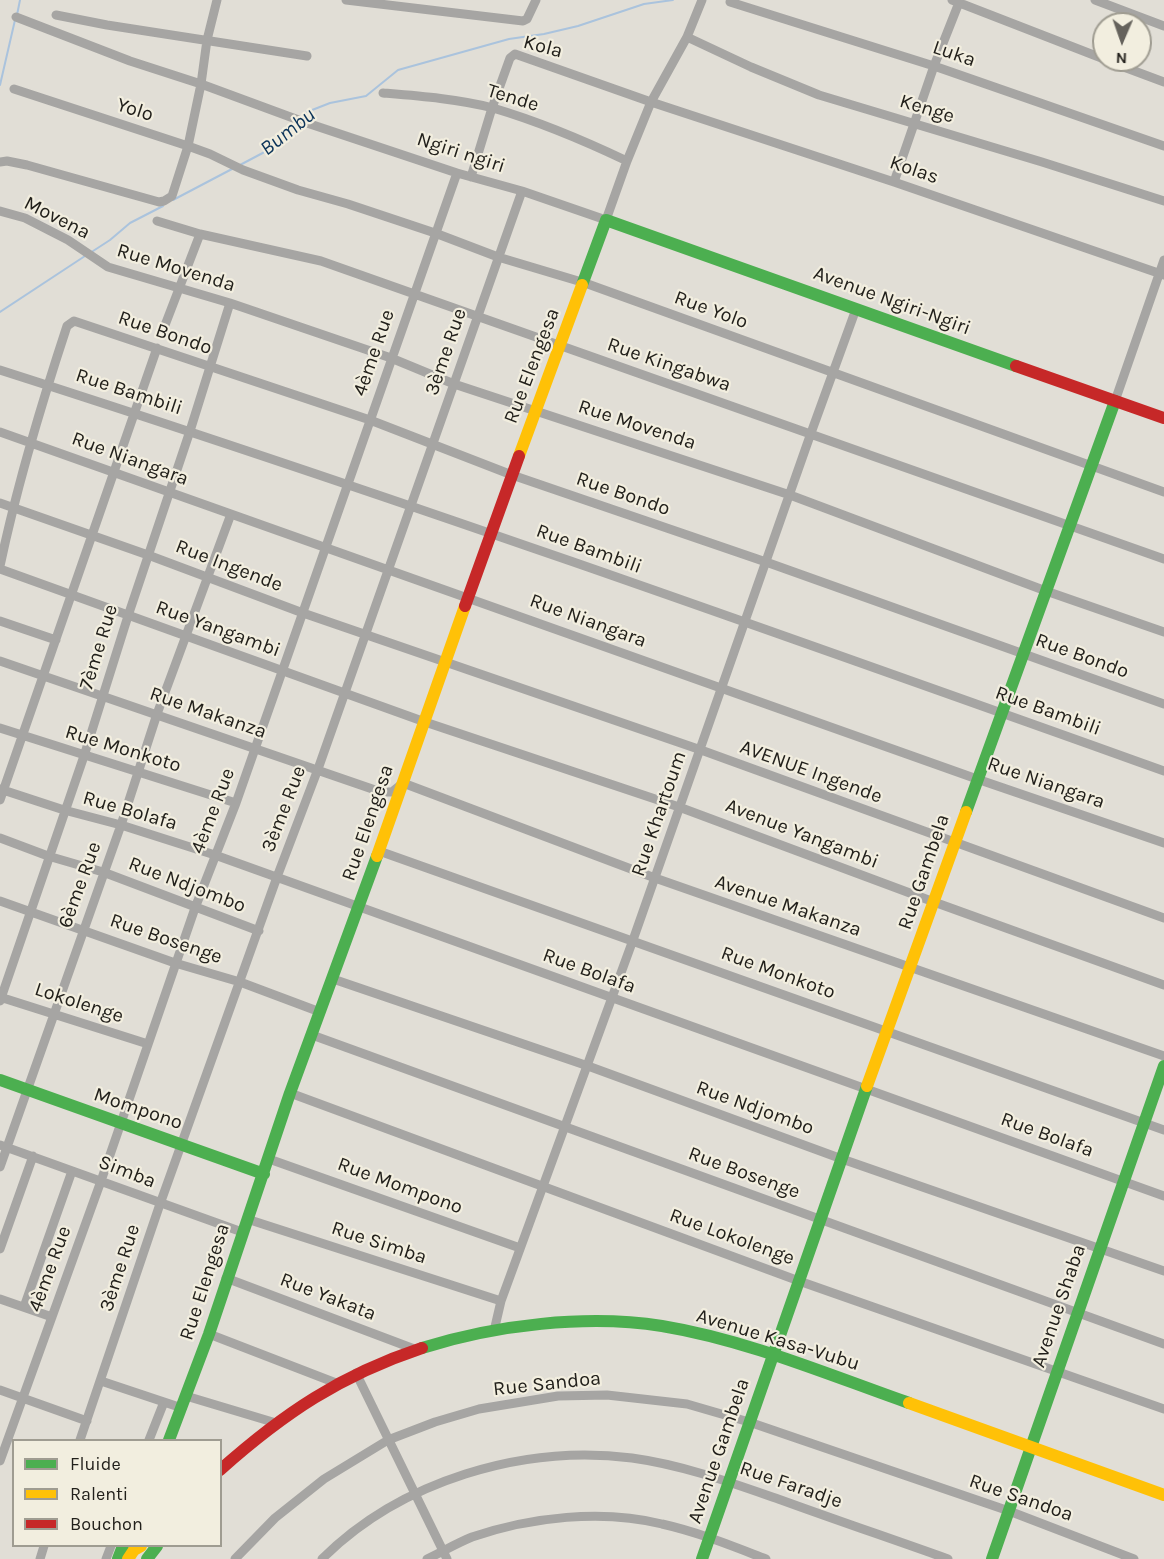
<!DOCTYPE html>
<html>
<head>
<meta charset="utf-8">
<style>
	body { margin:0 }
	#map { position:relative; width:1164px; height:1559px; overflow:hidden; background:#e1ded6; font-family:Karla,sans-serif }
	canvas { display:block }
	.legend { position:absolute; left:12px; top:1439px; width:210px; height:108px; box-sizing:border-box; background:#f2eedf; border:2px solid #9f9c91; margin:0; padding:8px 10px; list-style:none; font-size:18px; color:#22201b }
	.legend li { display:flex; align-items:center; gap:12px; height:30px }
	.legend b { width:30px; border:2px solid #9f9c91 }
	.north { position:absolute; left:1092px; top:12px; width:60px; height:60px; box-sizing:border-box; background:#f2eedf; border:2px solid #9f9c91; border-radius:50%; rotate:182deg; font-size:16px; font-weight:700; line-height:24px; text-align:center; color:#22201b }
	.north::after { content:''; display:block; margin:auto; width:21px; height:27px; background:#65625c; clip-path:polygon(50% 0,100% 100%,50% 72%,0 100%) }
</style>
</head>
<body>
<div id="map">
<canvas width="1164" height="1559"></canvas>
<ul class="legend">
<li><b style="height:8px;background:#4caf50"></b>Fluide</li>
<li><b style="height:8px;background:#ffc107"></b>Ralenti</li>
<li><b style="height:8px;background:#c62828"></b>Bouchon</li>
</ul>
<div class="north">N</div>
</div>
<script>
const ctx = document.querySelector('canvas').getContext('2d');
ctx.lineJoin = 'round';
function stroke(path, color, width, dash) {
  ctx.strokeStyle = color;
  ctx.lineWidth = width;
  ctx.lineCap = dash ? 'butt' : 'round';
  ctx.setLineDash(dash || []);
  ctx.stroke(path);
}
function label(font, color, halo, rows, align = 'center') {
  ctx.font = font + ' Karla,sans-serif';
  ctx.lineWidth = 4.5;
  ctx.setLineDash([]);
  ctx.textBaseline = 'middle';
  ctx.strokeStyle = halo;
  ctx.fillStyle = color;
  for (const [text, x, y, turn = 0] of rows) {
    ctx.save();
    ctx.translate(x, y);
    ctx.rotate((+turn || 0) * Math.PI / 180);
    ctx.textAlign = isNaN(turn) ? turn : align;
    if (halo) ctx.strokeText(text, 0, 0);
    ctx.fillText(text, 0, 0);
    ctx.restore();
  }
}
stroke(new Path2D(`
	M17,15L20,0
	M0,85L15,20
	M301,119L307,112L330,103L366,96L398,70L509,39L544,34L578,26L644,4L673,0
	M240,165L274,147L297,123
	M173,200L232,169
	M90,253L110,240L130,223L163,206
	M0,312L85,256`), '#aac3dd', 2);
stroke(new Path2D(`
	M346,0L523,21L527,19L536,0
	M952,0L1104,59
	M1095,0L1164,26
	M730,2L934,66L1164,146
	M56,15L107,25L307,56
	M16,17L130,61L201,84L304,122L457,173L522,191L606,220L627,161L651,102L687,37L702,0
	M687,37L751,67L819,95L1042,162L1164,201
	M1105,60L1164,82
	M14,89L188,146L210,154L243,170L298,190L348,204L435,233L498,257L585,283L1164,492
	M383,93C419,96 458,99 493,108C537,121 585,141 627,161
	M0,162L7,161L27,165L159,202L164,201L172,196L188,146L201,84L207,40L217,0
	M471,177L492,108L510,58L515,54L651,102L894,182L1164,275
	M894,182L934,66L960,0
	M0,211L25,218L68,240L108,267L230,303L391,358L454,384L790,495L1046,591L1164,632
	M157,221L200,234L321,261L1164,559
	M162,333L200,234
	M0,370C391,495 777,633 1164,771
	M1115,401L1164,260
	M0,432L977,779L1164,843
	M0,503L148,555L303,613L701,750L1164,918
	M0,566C17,485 41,405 67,326L74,321L370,420L512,475L766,562L1164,704
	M0,569L425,722L679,807L934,902L1164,985
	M0,621L56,640
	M0,661L381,792H392L403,783L655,878L1164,1056
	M0,728L236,803
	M0,789L64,810L121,825L215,855L1164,1196
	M0,800L157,348
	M0,838L48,856L103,872L259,931
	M379,851L1164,1130
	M0,901L175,963L240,982L320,1012
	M333,979L588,1066L842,1159L1164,1271
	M0,997L148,1044
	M0,1001L84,756L128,616L190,431L230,303
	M312,1035L1164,1344
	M290,1093L799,1281L1164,1409
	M0,1145L242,1232
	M269,1159L520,1248
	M0,1167L121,825L157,714L231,514
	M247,1219L501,1301
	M0,1249L33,1156
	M226,1278L417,1350
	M0,1299L52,1317
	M24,1307L72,1171
	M494,1331L501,1301L633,940L811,433L856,309
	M209,1334L336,1383
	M356,1373L447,1559
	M101,1381L182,1408
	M0,1390L87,1421
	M186,1396L276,1423
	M80,1440L160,1204L277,877L318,769L522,191
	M149,1440L164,1402
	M0,1461L101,1181L195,908L236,803L457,173
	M40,1559L44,1546
	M106,1559L111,1546
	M235,1559L275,1518L324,1479L388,1440L435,1422L479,1409L558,1396L607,1395L687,1404L749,1422L1009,1511L1134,1559
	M322,1559C400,1481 523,1444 632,1458C683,1465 732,1483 781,1500C836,1520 892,1539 948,1559
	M427,1559C442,1552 457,1543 472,1537C531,1517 602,1509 662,1524C698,1532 732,1546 766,1559`), '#a6a5a3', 9);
stroke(new Path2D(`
	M582,285L606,220L1016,366
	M966,812L1115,401
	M0,1080L264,1174
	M422,1348C495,1325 587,1314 662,1326C747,1340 829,1375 909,1403
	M169,1440L209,1334L290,1093L377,856
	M118,1559L123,1546
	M147,1559L157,1546
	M702,1559L867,1086
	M992,1559L1164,1066`), '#4caf50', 12);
stroke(new Path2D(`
	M519,456L582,285
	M377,856L465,606
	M867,1086L966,812
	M909,1403L1164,1495
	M128,1559L134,1550L141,1546`), '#ffc107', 12);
stroke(new Path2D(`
	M1016,366L1164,418
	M465,606L519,456
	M220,1470C284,1413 341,1375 422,1348`), '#c62828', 12);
label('20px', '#22201b', '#f2eedf', [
	["Kola",543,47,15],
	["Luka",954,54,19],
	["Tende",513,98,17],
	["Kenge",927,109,17],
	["Yolo",135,110,18],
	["Ngiri ngiri",461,153,18],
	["Kolas",914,170,19],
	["Movena",57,218,27],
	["Rue Movenda",176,268,17],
	["Avenue Ngiri-Ngiri",892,301,20],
	["Rue Yolo",711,310,20],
	["Rue Bondo",165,333,19],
	["3ème Rue",446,352,-71],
	["4ème Rue",374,353,-71],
	["Rue Kingabwa",669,365,19],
	["Rue Elengesa",532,366,-69],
	["Rue Bambili",129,392,18],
	["Rue Movenda",637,425,18],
	["Rue Niangara",130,459,20],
	["Rue Bondo",623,494,19],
	["Rue Bambili",589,549,20],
	["Rue Ingende",229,566,21],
	["Rue Niangara",588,621,20],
	["Rue Yangambi",218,629,20],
	["7ème Rue",99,647,-73],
	["Rue Bondo",1082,656,20],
	["Rue Bambili",1048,711,20],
	["Rue Makanza",208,713,19],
	["Rue Monkoto",123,749,17],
	["AVENUE Ingende",811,772,20],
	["Rue Niangara",1046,783,19],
	["3ème Rue",284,809,-69],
	["Rue Bolafa",130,811,16],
	["4ème Rue",213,811,-69],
	["Rue Khartoum",659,814,-71],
	["Rue Elengesa",368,823,-71],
	["Avenue Yangambi",802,834,21],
	["Rue Gambela",924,872,-71],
	["6ème Rue",80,885,-70],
	["Rue Ndjombo",187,885,21],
	["Avenue Makanza",788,906,19],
	["Rue Bosenge",166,939,19],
	["Rue Bolafa",589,971,20],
	["Rue Monkoto",778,973,20],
	["Lokolenge",79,1003,18],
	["Rue Ndjombo",755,1108,20],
	["Mompono",138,1109,19],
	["Rue Bolafa",1047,1135,20],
	["Simba",127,1172,21],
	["Rue Bosenge",744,1173,20],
	["Rue Mompono",400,1186,20],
	["Rue Lokolenge",732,1237,20],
	["Rue Simba",379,1243,18],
	["3ème Rue",120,1268,-72],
	["4ème Rue",50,1269,-70],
	["Rue Elengesa",205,1282,-72],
	["Rue Yakata",328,1297,21],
	["Avenue Shaba",1059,1306,-71],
	["Avenue Kasa-Vubu",778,1340,17],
	["Rue Sandoa",547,1384,-6],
	["Avenue Gambela",719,1451,-71],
	["Rue Faradje",791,1485,19],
	["Rue Sandoa",1021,1498,19]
]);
label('italic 21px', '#0b3359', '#f2eedf', [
	["Bumbu",288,132,-38]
]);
</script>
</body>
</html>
